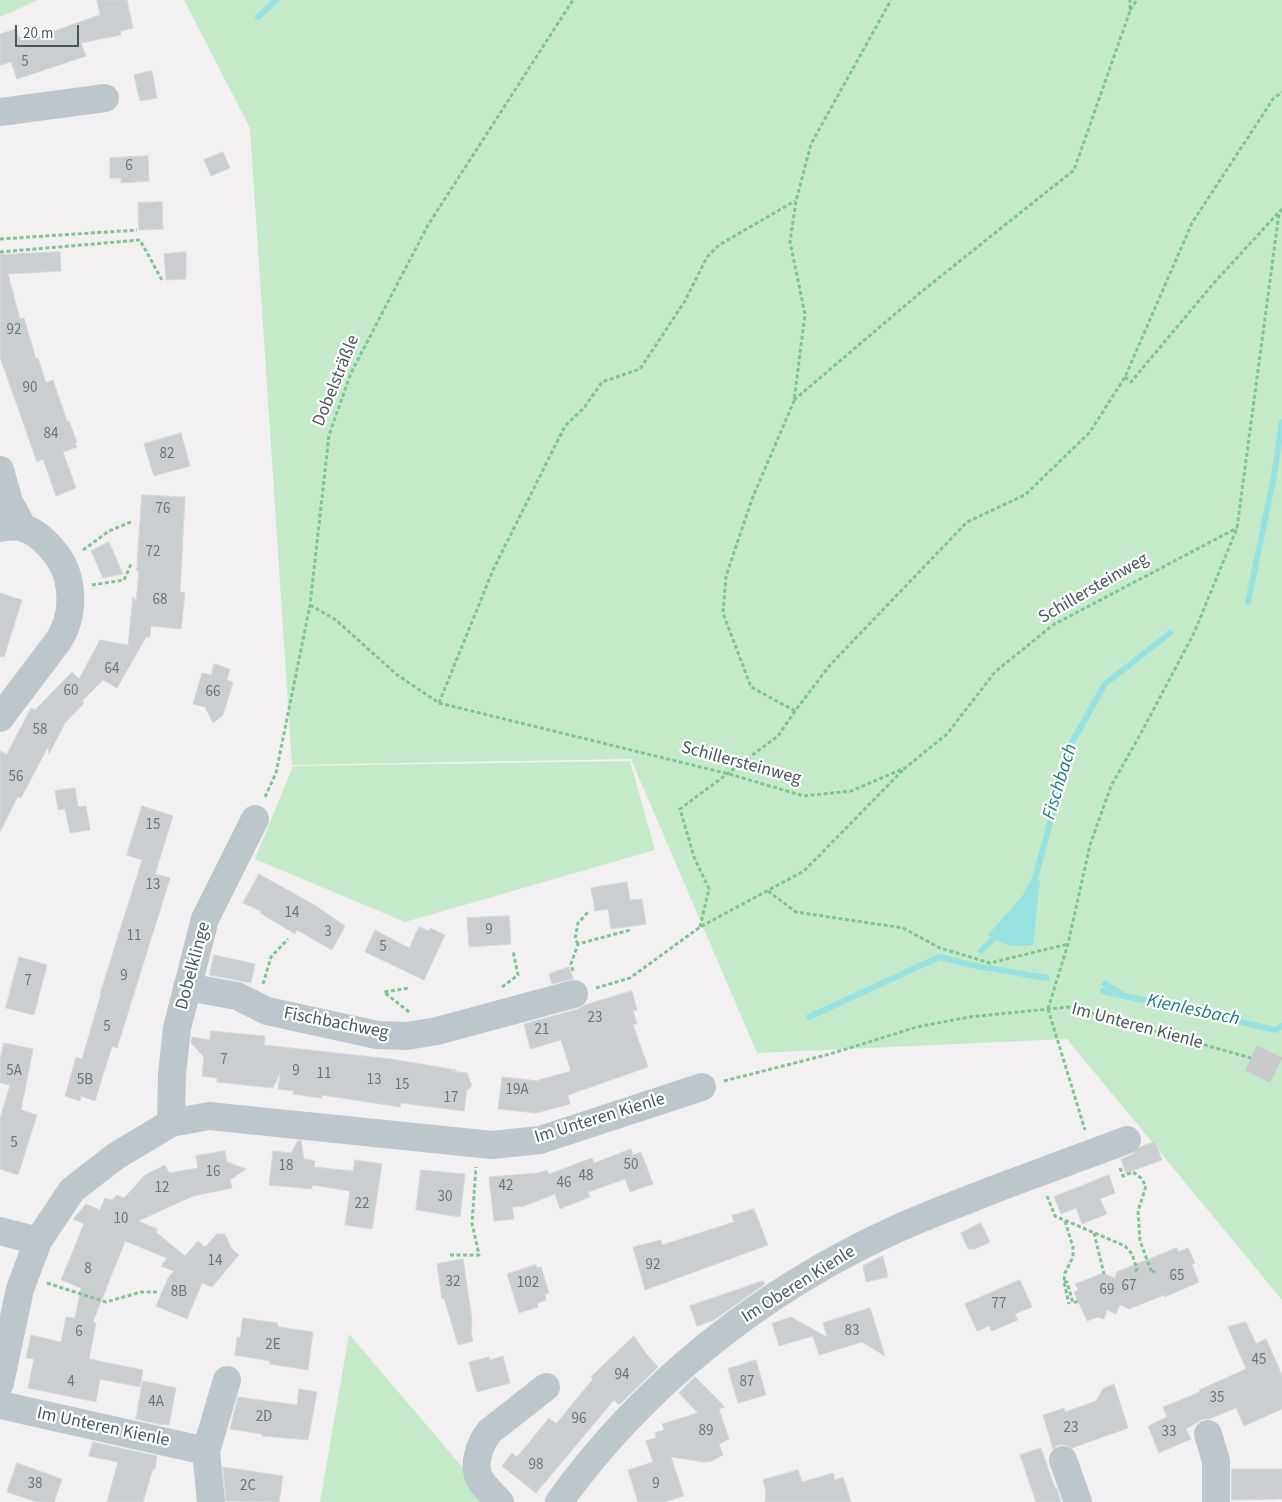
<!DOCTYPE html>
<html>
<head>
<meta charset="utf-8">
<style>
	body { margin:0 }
	#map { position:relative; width:1282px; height:1502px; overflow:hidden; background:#f2f0f1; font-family:"Source Sans 3",sans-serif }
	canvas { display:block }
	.scale { position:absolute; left:15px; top:25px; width:64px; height:22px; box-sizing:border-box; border:2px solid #4a575b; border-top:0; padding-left:6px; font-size:15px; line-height:18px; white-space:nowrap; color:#4a575b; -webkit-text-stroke:4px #fff; paint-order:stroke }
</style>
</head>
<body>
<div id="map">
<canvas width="1282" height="1502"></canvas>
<div class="scale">20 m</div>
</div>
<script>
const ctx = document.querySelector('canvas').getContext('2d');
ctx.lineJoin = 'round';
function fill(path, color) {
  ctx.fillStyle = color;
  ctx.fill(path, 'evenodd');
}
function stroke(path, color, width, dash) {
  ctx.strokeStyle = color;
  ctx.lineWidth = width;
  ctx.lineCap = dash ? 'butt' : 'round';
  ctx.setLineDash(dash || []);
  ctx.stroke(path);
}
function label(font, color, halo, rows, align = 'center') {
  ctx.font = font + ' "Source Sans 3",sans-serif';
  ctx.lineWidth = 4.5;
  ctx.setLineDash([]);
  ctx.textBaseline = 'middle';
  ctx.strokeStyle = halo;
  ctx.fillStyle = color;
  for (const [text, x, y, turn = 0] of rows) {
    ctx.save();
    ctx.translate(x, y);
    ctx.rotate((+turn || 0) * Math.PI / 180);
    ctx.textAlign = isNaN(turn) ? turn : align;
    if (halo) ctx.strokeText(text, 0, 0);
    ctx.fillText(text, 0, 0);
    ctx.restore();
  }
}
fill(new Path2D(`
	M0,0H38L0,17Z
	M184,0H1282V1300L1067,1039L757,1053L631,759L292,765L250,128Z
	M630,761L655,850L405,922L255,859L293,766Z
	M349,1334L492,1502H320Z`), '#c4eaca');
fill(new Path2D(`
	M1032,878L1040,881L1033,945C1012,947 1006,947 988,935L1023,895Z`), '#97e2e0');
stroke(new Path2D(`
	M258,17L276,0
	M1248,602L1274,476L1282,422
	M1033,886L1071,744L1105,684L1170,633
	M981,951L998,934
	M1105,984L1122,994
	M1103,991L1275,1030L1282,1026
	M809,1017L939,957L971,965L1047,978`), '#97e2e0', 6);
const building = new Path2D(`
	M97,0H127L133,28L120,31L121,35L81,43L86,56L17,79L11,62L0,65V34L16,29L19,38L29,35L31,39L100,15Z
	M152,71L157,98L140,101L134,75Z
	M223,152L230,168L211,176L204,160Z
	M148,156L149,181L121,183V178H110V158Z
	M162,202L163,229L139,230L138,203Z
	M60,252L61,271L8,274L20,319L24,318L36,359L38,358L46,383L53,380L67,421H69L77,442L75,443L77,447L63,452L76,488L56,496L43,459L37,462L0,357V255Z
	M186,252V279L166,280L164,254Z
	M181,433L190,466L154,476L144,444Z
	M142,495L185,497L180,592L185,593L181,629L151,626L150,637H146L117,688L103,680L82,701L84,703L65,723L49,754L48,747L21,798L18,796L0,832V751L7,754L31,708L35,710L72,672L79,679L100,640L128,645L133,597L136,602L139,571H137Z
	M109,542L123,574L103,578L91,551Z
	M0,593L22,600L4,657L0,656Z
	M214,664L230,669L227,680L233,682L223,715L213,723L205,707L193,704L202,673L211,675Z
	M75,788L78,807L86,806L90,830L70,833L65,809L58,810L55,791Z
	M142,806L173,816L155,874L170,878L117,1048L112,1046L95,1101L81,1096L80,1101L65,1096L76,1057L82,1059L101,994H100L142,860L127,855Z
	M259,874L316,906L345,926L332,950L297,930L295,934L260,913L261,911L243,903Z
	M627,882L630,900L642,899L646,924L611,929L608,909L595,911L591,888Z
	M509,916L511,944L469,947L467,918Z
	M419,927L429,931L430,928L445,935L424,980L365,952L375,930L409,948Z
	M214,955L255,964L251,983L210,975Z
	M19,957L47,965L34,1015L6,1008Z
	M569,967L573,979L552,984L549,974Z
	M632,991L637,1010L633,1011L637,1023L633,1025L648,1067L568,1095L570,1104L536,1113L498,1109L502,1077L539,1081V1080L571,1071L561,1040L530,1049L524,1024L578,1009L585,1005Z
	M211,1031L265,1036L264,1045L391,1059L456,1070L450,1071L467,1073L472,1086L467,1090L464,1111L401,1103L400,1107L322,1095L321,1098L293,1094L294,1091L278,1089L280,1073L273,1088L217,1082V1078L202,1076L204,1057L191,1043L192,1037L210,1040Z
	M4,1043L33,1049L21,1110L37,1115L18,1175L0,1169V1119L10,1085L0,1083V1061Z
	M298,1141H301L304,1159L315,1161L314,1167L353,1171L355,1160L382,1164L372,1229L345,1225L350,1191L312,1185V1189L269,1185L273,1151L291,1153Z
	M1155,1142L1162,1160L1126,1173L1121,1159L1133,1154L1140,1147Z
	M631,1149L633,1155L641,1152L653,1184L630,1192L625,1179L588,1192L590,1197L560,1209L555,1194L524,1206L512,1207L514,1219L494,1221L489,1177L538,1173L547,1170L549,1174L592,1158L594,1163Z
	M225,1151L227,1162L246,1169L230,1180L232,1188L193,1196L138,1221L157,1229L156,1232L185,1256L198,1241L205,1247L217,1234H224L227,1238L231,1248L239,1255L212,1287L202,1283L187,1319L156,1306L168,1278L174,1271L161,1266L167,1258L125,1241L93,1322L96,1323L89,1359L143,1370L140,1387L100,1379L96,1402L28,1388L34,1359L26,1358L31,1335L61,1342L66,1317L75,1318L81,1288L61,1280L84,1224L73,1219L86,1204L100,1210L105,1198L112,1200L117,1195L124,1198L145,1175L165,1165L169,1173L198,1168L196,1156Z
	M421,1170L465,1174L460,1217L416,1210Z
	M1109,1175L1115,1193L1100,1199L1107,1214L1082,1224L1076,1208L1061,1214L1054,1197Z
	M754,1209L768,1245L645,1290L633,1247L661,1240L662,1245L734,1222L732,1216Z
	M981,1223L990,1242L975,1249H968L961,1233Z
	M1177,1248L1178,1252L1188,1248L1195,1263L1192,1265L1199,1282L1165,1297L1164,1295L1129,1309L1120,1305L1116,1314L1107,1310L1104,1319L1098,1317L1087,1321L1074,1292L1078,1290L1075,1284L1103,1273L1115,1278L1117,1272Z
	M883,1256L888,1277L866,1282L863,1266Z
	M463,1259L472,1320L471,1331L473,1341L458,1345L444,1298L442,1299L437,1264Z
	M536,1265L537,1268L541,1267L549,1293L545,1294L546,1300L537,1303L538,1307L519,1313L507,1274Z
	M1020,1280L1032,1307L1015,1314L1018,1320L992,1331L989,1326L977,1331L965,1304Z
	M763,1281L765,1284L721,1315L714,1320L697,1326L690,1306Z
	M870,1308L885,1356L862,1342L819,1355L813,1336L779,1346L772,1323L791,1317L827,1337L823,1323Z
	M243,1318L277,1323L279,1327L313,1332L308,1370L270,1364V1361L235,1355L237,1337H240Z
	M1246,1322L1256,1344L1266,1339L1282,1375V1409L1244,1426L1236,1408L1209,1419H1203L1186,1429L1191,1439L1159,1453L1148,1426L1167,1417L1163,1407L1200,1392L1199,1390L1246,1369L1228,1327Z
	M634,1336L645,1352L658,1367L619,1405L614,1400L536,1493L502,1466L512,1453L517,1457L549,1418L556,1424L593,1379L591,1377Z
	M503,1356L510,1383L477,1392L469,1362L489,1357L490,1360Z
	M756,1360L766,1395L738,1403L728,1369Z
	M695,1377L725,1407L719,1409L729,1439L719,1444L723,1455L712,1461L704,1462L671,1457L684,1496L664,1502H638L628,1470L653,1462L646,1441L656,1438L655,1433L664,1430L662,1424L698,1413L679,1393Z
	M143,1381L176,1388L169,1425L164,1424L163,1425L136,1419Z
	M1114,1384L1128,1428L1072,1448L1065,1445H1058L1053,1449L1043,1415L1064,1408L1065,1412L1096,1401L1103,1389Z
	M299,1389L317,1392L308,1440L262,1436V1434L230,1429L238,1397L297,1405Z
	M93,1442L157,1456L155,1469H153L143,1502H107L118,1462L89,1456Z
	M1041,1448L1055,1488H1057L1061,1502H1036L1020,1455Z
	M17,1463L62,1479L54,1502H37L7,1492Z
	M223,1467L283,1476L279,1502L226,1501Z
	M1232,1469H1282V1499L1232,1500Z
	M798,1470L802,1482L833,1473L835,1480L843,1477L851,1502H765L766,1492L763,1480Z`);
fill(building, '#cbced1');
stroke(building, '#d5d8db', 1);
stroke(new Path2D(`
	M1251,1058L1282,1073`), '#c8cacc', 28, [28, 14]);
stroke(new Path2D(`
	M1130,10L1137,0
	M0,239L137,230
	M0,252L140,240L162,280
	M1125,377L1131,382L1213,284L1278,213
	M794,400L921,292L1074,170L1130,11V0
	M83,550L109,531L133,521
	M92,585L124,580L131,564
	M310,605L336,620L396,674L439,703L729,774L804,796L851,791L905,768L947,734L995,672L1053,625L1237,528
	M439,703L493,570L565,426L584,408L602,382L640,369L685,301L707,257L719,245L795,201
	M795,711L751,687L723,613L726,576L752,499L794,401L805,314L790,242L796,201L811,144L891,0
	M265,797L276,773L310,605L329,435L351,373L428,225L573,0
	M768,891L796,912L903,928L940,948L990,963L1068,944
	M700,927L709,889L694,857L680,809L778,736L795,711L830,665L967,522L1025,495L1090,432L1125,377L1192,223L1273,99L1282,92
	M578,944L575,939L578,923L588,912
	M573,971L571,964L578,944L630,930
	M263,984L271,957L288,939
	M502,987L518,975L513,951
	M596,988L630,978L700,927L804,871L903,770
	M1048,1009L1068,944L1090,845L1111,786L1140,735L1194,633L1237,528L1279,213L1282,209
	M1048,1009L1085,1130
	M409,1012L384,992L410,988
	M724,1081L830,1054L917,1027L969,1017L1069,1007L1251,1058
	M1120,1168L1123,1176L1133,1172L1141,1178L1146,1186L1138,1211L1140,1241L1152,1273L1155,1271
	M1047,1196L1055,1216L1125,1246L1132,1254L1137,1269L1135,1272
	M1065,1221L1073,1247V1257L1065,1273L1064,1282L1069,1304
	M1094,1233L1104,1274
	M450,1255H479L472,1223L476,1167
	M1064,1282H1067L1073,1303L1078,1301
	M47,1283L106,1302L141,1292H158`), '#80c493', 3, [4, 2.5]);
stroke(new Path2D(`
	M0,112L105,98
	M0,470L9,502L19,520L20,527
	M0,528C6,527 13,526 19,527C40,530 64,559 68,579C73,600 70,622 59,640L0,718
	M187,987L237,996L267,1011L377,1035L407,1036L437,1031L574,994
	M171,1123L172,1074L177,1028L205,919L255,819
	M0,1231L38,1241
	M0,1383L20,1289L38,1241L72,1190L116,1156L171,1123L209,1116L492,1145L540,1140L702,1087
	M0,1405L206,1451
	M1208,1434L1216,1461V1502
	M1063,1460L1078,1502
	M211,1502L206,1451L227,1380
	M500,1502C494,1495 486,1489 481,1481C471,1466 480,1443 490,1431L546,1387
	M559,1502C642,1386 760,1292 890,1232C924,1216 960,1203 995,1189C1039,1173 1083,1156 1127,1140`), '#bdc7cb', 28);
label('15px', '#6a7578', null, [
	["5",25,63],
	["6",129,167],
	["92",14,331],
	["90",30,389],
	["84",51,435],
	["82",167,455],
	["76",163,510],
	["72",153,553],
	["68",160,601],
	["64",112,670],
	["60",71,692],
	["66",213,693],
	["58",40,731],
	["56",16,778],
	["15",153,826],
	["13",153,886],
	["14",292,914],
	["9",489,931],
	["3",328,933],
	["11",134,937],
	["5",383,948],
	["9",124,977],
	["7",28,982],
	["23",595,1019],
	["5",107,1028],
	["21",542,1031],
	["7",224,1061],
	["5A",14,1072],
	["9",296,1072],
	["11",324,1075],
	["5B",85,1081],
	["13",374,1081],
	["15",402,1086],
	["19A",517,1091],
	["17",451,1099],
	["5",14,1144],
	["50",631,1166],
	["18",286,1167],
	["16",213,1173],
	["48",586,1177],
	["46",564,1184],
	["42",506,1187],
	["12",162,1189],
	["30",445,1198],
	["22",362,1205],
	["10",121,1220],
	["14",215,1262],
	["92",653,1266],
	["8",88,1270],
	["65",1177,1277],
	["32",453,1283],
	["102",528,1284],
	["67",1129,1287],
	["69",1107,1291],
	["8B",179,1293],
	["77",999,1305],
	["83",852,1332],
	["6",79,1333],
	["2E",273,1346],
	["45",1259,1361],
	["94",622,1376],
	["4",71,1383],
	["87",747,1383],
	["35",1217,1399],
	["4A",156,1403],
	["2D",264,1418],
	["96",579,1420],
	["23",1071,1429],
	["89",706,1432],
	["33",1169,1433],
	["98",536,1466],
	["38",35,1485],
	["9",656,1485],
	["2C",248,1487]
]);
label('18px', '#4a575b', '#fff', [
	["Dobelsträßle",337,381,-68],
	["Schillersteinweg",1094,589,-30],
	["Schillersteinweg",741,764,15],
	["Dobelklinge",194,966,-75],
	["Fischbachweg",336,1024,11],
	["Im Unteren Kienle",1137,1027,15],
	["Im Unteren Kienle",600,1119,-17],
	["Im Oberen Kienle",799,1285,-32],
	["Im Unteren Kienle",103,1428,12]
]);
label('italic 19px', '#1b7f7d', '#fff', [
	["Fischbach",1061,782,-73],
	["Kienlesbach",1193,1011,12]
]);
</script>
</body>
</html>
